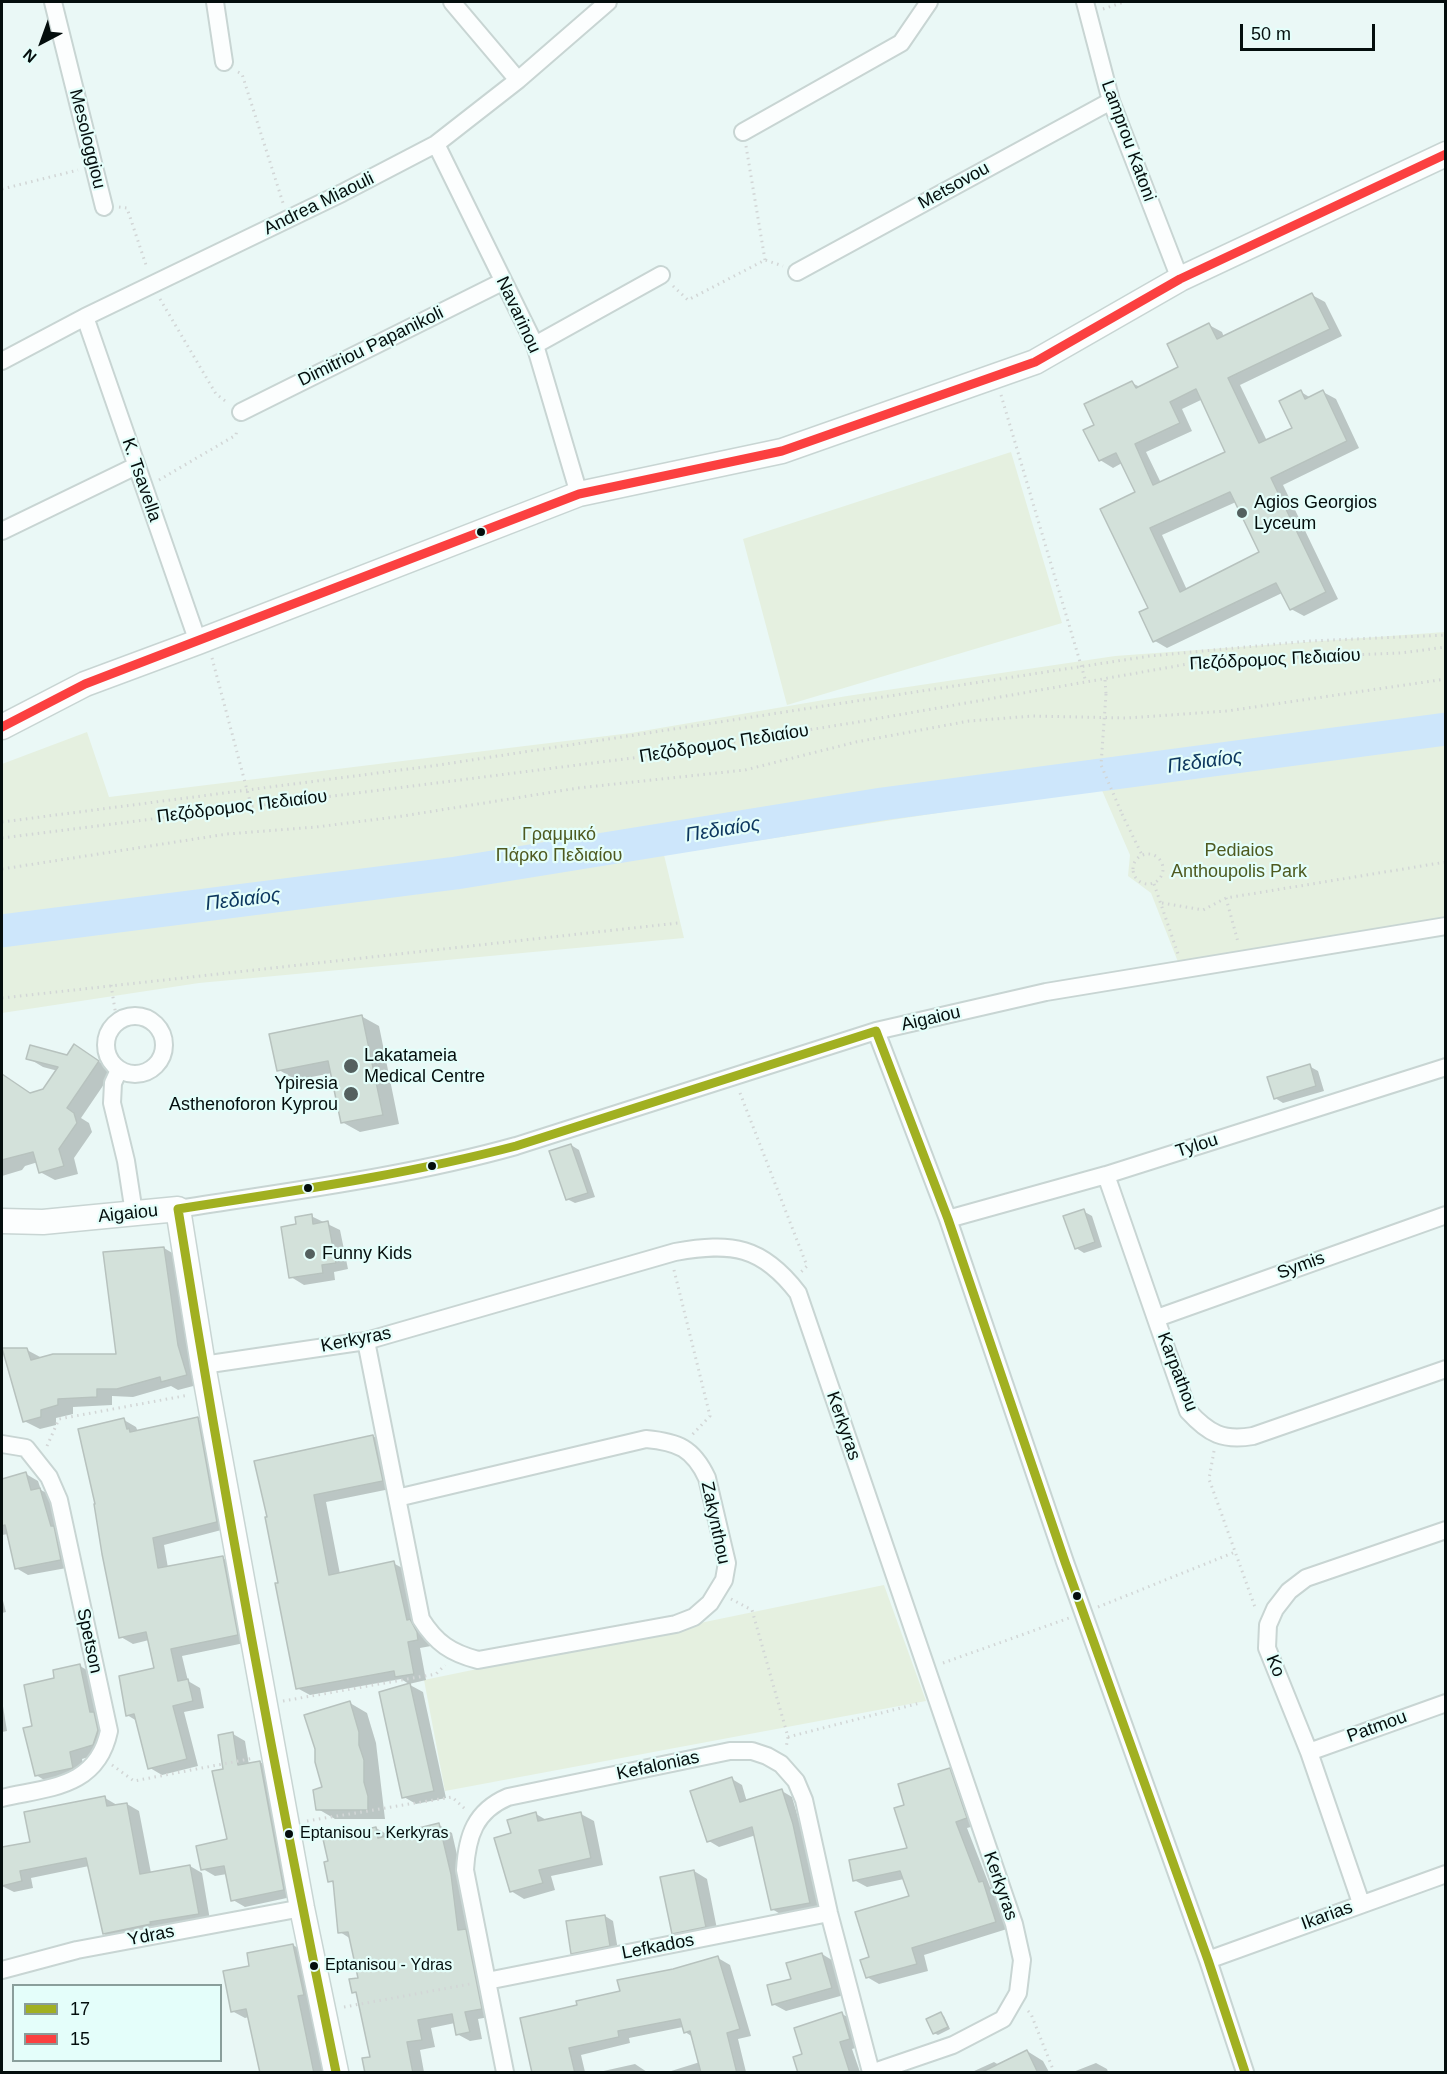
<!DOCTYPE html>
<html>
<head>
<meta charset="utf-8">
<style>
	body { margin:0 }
	#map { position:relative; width:1447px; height:2074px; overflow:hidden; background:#eaf8f6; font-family:Helvetica,sans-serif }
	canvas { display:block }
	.frame { position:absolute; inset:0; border:3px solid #040e0d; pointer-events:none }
	.legend { position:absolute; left:12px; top:1984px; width:210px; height:78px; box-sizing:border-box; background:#e4fefa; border:2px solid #8a9e9b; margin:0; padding:8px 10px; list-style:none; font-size:18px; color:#040e0d }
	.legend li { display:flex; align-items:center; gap:12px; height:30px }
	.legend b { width:30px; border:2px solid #8a9e9b }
	.north { position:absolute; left:12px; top:12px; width:60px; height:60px; -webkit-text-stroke:4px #e4fefa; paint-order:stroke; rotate:221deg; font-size:16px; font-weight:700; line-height:24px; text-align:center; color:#040e0d }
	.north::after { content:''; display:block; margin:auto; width:21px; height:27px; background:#040e0d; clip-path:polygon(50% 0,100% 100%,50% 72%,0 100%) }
	.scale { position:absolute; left:1240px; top:24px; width:135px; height:27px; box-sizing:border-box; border:3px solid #040e0d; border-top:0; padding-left:8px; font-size:18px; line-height:21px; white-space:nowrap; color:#040e0d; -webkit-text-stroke:4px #e4fefa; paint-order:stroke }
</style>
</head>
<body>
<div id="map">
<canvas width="1447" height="2074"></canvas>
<div class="frame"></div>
<ul class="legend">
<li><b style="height:8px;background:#a1b021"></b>17</li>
<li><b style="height:8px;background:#fb4040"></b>15</li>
</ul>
<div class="north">N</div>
<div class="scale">50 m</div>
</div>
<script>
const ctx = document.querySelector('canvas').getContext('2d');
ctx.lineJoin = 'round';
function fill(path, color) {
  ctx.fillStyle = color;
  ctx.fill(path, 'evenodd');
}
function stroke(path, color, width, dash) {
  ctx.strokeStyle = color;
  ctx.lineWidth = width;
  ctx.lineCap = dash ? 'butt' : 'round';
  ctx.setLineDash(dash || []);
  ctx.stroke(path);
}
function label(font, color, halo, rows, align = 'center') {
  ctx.font = font + ' Helvetica,sans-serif';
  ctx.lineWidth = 4.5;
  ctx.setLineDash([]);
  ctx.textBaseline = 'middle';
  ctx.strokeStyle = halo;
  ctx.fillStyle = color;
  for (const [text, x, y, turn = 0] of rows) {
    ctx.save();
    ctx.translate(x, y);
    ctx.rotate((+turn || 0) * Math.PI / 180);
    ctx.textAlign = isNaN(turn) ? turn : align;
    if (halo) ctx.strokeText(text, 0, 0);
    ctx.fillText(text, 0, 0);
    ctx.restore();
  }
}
fill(new Path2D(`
	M1011,452L1062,623L787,705L743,539Z
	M1445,632V919L1180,967L1151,893L1128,876L1130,855L1101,788L664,855L684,938L199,983L2,1013V764L87,732L109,797L631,733L847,696L1115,656Z
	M884,1585L926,1701L445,1791L424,1680Z`), '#e5f0e0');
fill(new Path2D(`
	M1312,295L1325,302L1342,336L1240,385L1267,441L1294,428L1301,392L1311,398L1323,392L1336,399L1359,448L1283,485L1338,599L1304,616L1291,609L1282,593L1167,648L1155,641L1137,493L1122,463L1113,468L1100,460L1096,425L1132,383L1140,387L1180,368L1209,325L1222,332L1224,337ZM1203,399L1227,453L1161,483L1146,452L1192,431L1182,409ZM1236,502L1261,553L1187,590L1162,535Z
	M361,1016L379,1026L399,1124L360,1132L342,1122L332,1073L296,1080L279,1070Z
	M89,1055L113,1071L81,1118L89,1123L92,1132L74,1158L78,1174L55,1180L40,1172L38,1162L25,1166L22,1170L2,1176V1124L15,1120L2,1111V1074L31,1094L44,1091L58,1071L43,1067L28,1058Z
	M1309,1066L1318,1071L1324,1091L1283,1103L1275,1098Z
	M571,1145L579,1150L595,1197L575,1203L567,1199Z
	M1083,1211L1092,1216L1102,1247L1084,1253L1076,1248Z
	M311,1216L340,1230L348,1269L334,1272L335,1280L304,1285L291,1277L297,1225Z
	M164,1248L179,1257L201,1384L178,1390L171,1386L133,1397L112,1396V1405L73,1407V1414L56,1418V1425L40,1429L24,1421L27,1350L42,1358L117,1356Z
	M198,1419L210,1426L229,1528L164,1545L168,1568L223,1558L235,1565L249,1642L182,1656L188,1681L200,1688L204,1708L184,1712L198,1766L162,1775L150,1768L137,1721L127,1715L156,1669L149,1640L133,1644L121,1637L124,1420L136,1427L138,1432Z
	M373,1436L386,1444L395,1488L326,1502L340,1574L393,1563L406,1570L431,1646L420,1648L426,1680L409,1684L401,1679L310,1695L297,1688L267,1518Z
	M26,1474L38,1481L41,1490L52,1496L72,1567L28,1575L16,1568L8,1534L2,1535V1481Z
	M2,1597L6,1612L2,1613Z
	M80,1666L92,1673L106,1752L82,1759L85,1774L49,1783L36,1775L56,1679Z
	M410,1685L423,1692L446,1798L416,1804L404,1797Z
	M2,1700L7,1731L2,1732Z
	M350,1703L367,1713L376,1743L385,1819H335L318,1809Z
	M233,1734L245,1741L249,1765L260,1762L272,1769L296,1896L245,1907L233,1900L227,1874L215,1876L203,1869L229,1840L225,1770Z
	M949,1770L962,1777L978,1825L967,1828L990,1887L995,1890L1007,1929L924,1955L928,1971L879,1984L867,1977L871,1959L911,1897L904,1879L867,1887L854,1880L909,1849L906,1806Z
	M732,1779L742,1785L747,1802L782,1791L792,1797L802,1831L819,1908L782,1915L772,1909L756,1835L719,1847L709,1841Z
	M105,1798L117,1805L127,1804L139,1811L151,1873L190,1866L202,1873L210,1920L116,1941L104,1934L89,1866L31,1878L33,1888L14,1892L2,1886V1849L32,1843Z
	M536,1814L548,1821L581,1814L594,1821L603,1865L551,1876L555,1890L524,1899L511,1891L512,1834Z
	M439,1825L452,1833L494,2016L478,2019L482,2039L470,2041L457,2034L455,2023L431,2028L435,2047L420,2050L424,2072H367L372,2058L358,1994L354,1992L359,1979L351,1939L340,1932L335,1884L330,1881V1862L376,1828L390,1836Z
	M694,1871L707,1879L718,1934L686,1940L673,1933Z
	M605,1916L613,1921L618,1950L580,1957L572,1953Z
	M293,1945L306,1953L325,2072H261L249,2017L245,2018L232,2011L251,1967Z
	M822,1954L835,1962L844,1995L786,2011L773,2004L793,1980Z
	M718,1958L730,1965L751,2036L738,2039L746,2072H668L700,2062L693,2037L685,2032L683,2027L629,2038L630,2043L581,2055L585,2072H535L579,2006L621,1992L674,1970Z
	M842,2014L855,2021L862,2046L852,2049L860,2072H800L804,2055Z
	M941,2014L944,2016L950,2029L938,2035L934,2033Z
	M1027,2051L1043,2061L1049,2072H972L994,2062L999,2065Z
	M1096,2063L1107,2069L1108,2072H1073Z
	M635,2064L647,2072H599Z`), '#0003');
stroke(new Path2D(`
	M2,931L456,873L882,804L1446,729`), '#cde6fb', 33);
const building = new Path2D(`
	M1312,293L1330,329L1228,378L1259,443L1292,428L1279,401L1301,390L1305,399L1323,390L1347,441L1271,478L1326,592L1290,610L1276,583L1153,642L1139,612L1148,608L1100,509L1135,492L1116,453L1099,461L1083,430L1094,425L1084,404L1132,381L1136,388L1178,367L1167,344L1209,323L1217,339ZM1196,389L1225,452L1153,485L1135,444L1180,423L1170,402ZM1230,492L1259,552L1180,592L1150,528Z
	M362,1015L383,1115L341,1123L328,1061L277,1071L269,1034Z
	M74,1044L99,1061L67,1108L74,1113L77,1123L59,1149L64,1166L39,1173L33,1152L2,1160V1074L30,1093L43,1089L58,1067L26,1059L30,1045L67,1055Z
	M1310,1064L1316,1086L1274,1099L1267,1077Z
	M571,1144L588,1193L566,1200L549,1151Z
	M1084,1209L1095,1242L1075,1249L1063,1216Z
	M312,1214L313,1224L328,1221L336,1263L322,1265L323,1273L289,1278L281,1227L296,1224L295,1217Z
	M164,1247L178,1345L187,1375L161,1382L160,1377L117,1389H97V1397L58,1399V1405L41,1410V1417L23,1422L2,1348H27L31,1360L53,1354H116L103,1252Z
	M198,1417L217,1522L153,1538L158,1568L223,1556L238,1635L171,1649L178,1681L188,1679L193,1701L173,1706L187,1759L148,1769L134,1714L126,1716L119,1676L154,1668L146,1632L119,1638L102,1554L94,1504H95L78,1429L124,1418L127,1429L129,1428L130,1432Z
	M373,1435L383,1481L314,1495L329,1575L394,1561L407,1620L410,1619L417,1632L418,1640L408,1642L414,1674L395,1677L394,1671L296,1689L275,1583H278L265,1517H267L254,1461Z
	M26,1472L31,1490L40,1488L51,1526H54L61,1560L15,1569L5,1525L2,1526V1479Z
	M80,1664L90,1712H94L98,1730L93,1745L70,1752L73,1768L35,1776L23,1728L32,1726L24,1685L54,1678L53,1670Z
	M410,1683L434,1791L402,1798L379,1692Z
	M350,1701L359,1732V1745L364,1760V1782L368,1796V1810H316L313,1790L322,1787L315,1762V1749L304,1715Z
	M233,1732L238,1765L260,1761L284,1890L231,1901L224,1866L201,1870L196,1846L227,1839L212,1771L223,1769L218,1735Z
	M950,1768L967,1818L956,1822L979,1882L983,1881L996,1922L912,1948L917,1964L866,1978L860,1960L869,1957L855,1912L909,1896L900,1871L853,1881L849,1860L907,1848L894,1808L904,1805L898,1784Z
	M732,1777L740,1802L782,1789L793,1824L810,1903L771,1910L752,1827L707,1842L690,1791Z
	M105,1796L107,1806L127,1803L140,1874L190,1865L199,1914L150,1922L151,1924L103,1934L86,1858L20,1871L22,1881L2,1886V1847L30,1842L24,1812Z
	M536,1812L538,1821L581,1812L591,1858L539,1870L543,1883L510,1892L494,1838L511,1833L507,1820Z
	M439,1823L451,1874L458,1930L466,1929L482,2009L465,2012L470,2032L456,2035L452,2014L418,2020L422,2040L407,2042L413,2073H365L362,2058L370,2057L356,1992L352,1993L349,1979L358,1978L348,1932L338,1933L333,1881L328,1882L324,1862L328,1861L323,1839L376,1827L378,1838Z
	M694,1870L706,1927L672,1934L660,1877Z
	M605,1915L610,1946L571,1954L566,1921Z
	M293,1944L304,1995L298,1996L314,2073H260L246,2009L231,2012L223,1971L249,1966L247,1953Z
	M822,1953L832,1988L772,2005L767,1985L791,1979L786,1963Z
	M718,1956L740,2029L727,2033L737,2073H701L690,2031L684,2033L680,2019L618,2031L619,2037L569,2048L575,2073H532L520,2018L577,2005L576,2001L620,1991L617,1980L673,1969Z
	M842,2012L850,2039L840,2042L850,2073H798L793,2057L802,2054L794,2028Z
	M941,2012L948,2027L933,2034L926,2019Z
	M1027,2050L1038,2073H980Z`);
fill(building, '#d3e1da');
stroke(building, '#b7c2be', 1.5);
const street = new Path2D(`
	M53,2L104,207
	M215,2L224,62
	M452,2L518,80
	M1085,2L1111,101L1180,279
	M743,132L901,43L929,2
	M436,144L535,345L579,494
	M797,272L1111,101
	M85,317L198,642
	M535,345L661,275
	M2,361L85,317L342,193L436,144L518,80L608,2
	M241,412L502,282
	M2,531L136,466
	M106 1045a29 29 0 1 1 58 0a29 29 0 1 1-58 0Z
	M876,1031L948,1219L1065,1562L1208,1960L1245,2072
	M119,1070L113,1083L112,1103L126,1161L134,1213
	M1106,1175L1188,1411C1209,1434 1223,1441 1253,1436L1446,1369
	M178,1209C292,1191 405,1177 516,1146L876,1031L1046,992L1446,926
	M948,1219L1106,1175L1446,1067
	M1157,1318L1446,1215
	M366,1341L421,1619C436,1643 451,1653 478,1660L676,1624L694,1617L710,1603L724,1580L727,1563L707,1478C693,1448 678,1442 646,1439L397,1498
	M203,1365L366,1341L675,1252C732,1242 762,1246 798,1293L1014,1924L1022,1960L1018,1993L1003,2019L953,2045L874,2072
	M2,1444L26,1448L49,1477L59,1500L109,1731C97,1788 49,1787 2,1798
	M1309,1752L1446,1703
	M1361,1903L1309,1752L1267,1648L1268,1625L1275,1609L1289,1591L1306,1578L1446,1530
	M1208,1960L1446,1874
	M2,1970L77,1950L302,1908
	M487,1981L829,1913
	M505,2072L465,1870C467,1836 475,1811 508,1797L730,1751H752L767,1756L781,1764L796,1781L804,1800L829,1913L871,2072`);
const secondary = new Path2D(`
	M2,727L85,684L198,642L579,494L782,451L1035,362L1180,279L1446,154
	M2,1221L43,1222L178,1209L203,1365L302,1908L336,2072`);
stroke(street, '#c8d5d3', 20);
stroke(secondary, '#c8d5d3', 27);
stroke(new Path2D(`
	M1103,9L1124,2
	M238,72L242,74L283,203
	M746,146L765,260
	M2,189L78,170
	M119,207L127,208L147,268
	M673,286L688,300L765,260L783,266
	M160,299L216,394L228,403
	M1001,395L1086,682
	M159,480L236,435L237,429
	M212,658L251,805
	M1105,680L1106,694
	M1122,814L1142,855
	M2,822L439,765L1150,656L1309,641L1446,635
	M2,838L633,758L858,722L1205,661L1401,653L1446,647
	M1133 869a15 15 0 1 1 30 0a15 15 0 1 1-30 0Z
	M2,869L227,834L316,827L403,816L578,788L745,770L856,742L969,721L1033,716L1127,718L1227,711L1446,679
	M1154,884L1178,954
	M1226,898L1238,942
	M1162,903L1203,910L1226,898L1446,862
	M111,985L117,1022
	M2,998L678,923
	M740,1093L807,1266L801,1272
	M674,1270L710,1416L692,1435
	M47,1446L59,1419L189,1395
	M1214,1451L1209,1479L1256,1610
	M731,1599L752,1610L788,1737L786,1748
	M1098,1607L1235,1552
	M943,1663L1069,1618
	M283,1701L436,1674L445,1665
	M788,1737L920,1703
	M112,1765L134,1781L254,1758
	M307,1821L452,1797L465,1809
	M344,2007L470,1984
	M1028,2011L1031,2014L1054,2072`), '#d2d6d6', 3, [1.5, 4.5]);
stroke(street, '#fcfefe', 16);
stroke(secondary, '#fcfefe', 24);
stroke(new Path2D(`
	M1106,694L1101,765L1122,814`), '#d2d6d6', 3, [1.5, 4.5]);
stroke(new Path2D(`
	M336,2072C277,1786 224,1498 178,1209C292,1191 405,1175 516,1146L876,1031L948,1219L1065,1562L1208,1960L1245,2072`), '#a1b021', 9);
stroke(new Path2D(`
	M2,727L85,684L579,494L782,451L1035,362L1180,279L1446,154`), '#fb4040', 9);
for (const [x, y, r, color] of [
	[1242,513,6,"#54605f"],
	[481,532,5,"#040e0d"],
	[351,1066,8,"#54605f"],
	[351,1094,8,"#54605f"],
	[432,1166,5,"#040e0d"],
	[308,1188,5,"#040e0d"],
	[310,1254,6,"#54605f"],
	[1077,1596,5,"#040e0d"],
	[289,1834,5,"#040e0d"],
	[314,1966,5,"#040e0d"]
]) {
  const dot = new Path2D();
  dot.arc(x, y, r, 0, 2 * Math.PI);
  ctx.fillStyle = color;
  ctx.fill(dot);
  stroke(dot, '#e4fefa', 2);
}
label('16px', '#040e0d', '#e4fefa', [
	["Eptanisou - Kerkyras",300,1834],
	["Eptanisou - Ydras",325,1966]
], 'left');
label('18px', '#040e0d', '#e4fefa', [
	["Mesologgiou",87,139,76],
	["Lamprou Katoni",1128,141,70],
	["Metsovou",954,186,-29],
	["Andrea Miaouli",319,204,-26],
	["Navarinou",518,315,65],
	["Dimitriou Papanikoli",371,347,-26],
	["K. Tsavella",141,480,71],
	["Πεζόδρομος Πεδιαίου",1275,660,-3],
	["Πεζόδρομος Πεδιαίου",724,744,-9],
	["Πεζόδρομος Πεδιαίου",242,807,-7],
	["Aigaiou",931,1019,-13],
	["Tylou",1197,1146,-18],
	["Aigaiou",128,1214,-6],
	["Symis",1301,1266,-20],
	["Kerkyras",356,1340,-11],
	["Karpathou",1177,1372,69],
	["Kerkyras",843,1426,71],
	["Zakynthou",715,1523,78],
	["Spetson",89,1641,78],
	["Ko",1275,1666,68],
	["Patmou",1377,1727,-20],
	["Kefalonias",658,1766,-12],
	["Kerkyras",1000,1886,71],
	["Ikarias",1327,1916,-20],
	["Ydras",151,1936,-11],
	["Lefkados",658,1947,-11]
]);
label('18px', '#040e0d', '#e4fefa', [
	["Agios Georgios",1254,503],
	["Lyceum",1254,524],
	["Lakatameia",364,1056],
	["Medical Centre",364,1077],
	["Ypiresia",338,1084,"right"],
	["Asthenoforon Kyprou",338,1105,"right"],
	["Funny Kids",322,1254]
], 'left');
label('18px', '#4e5a20', '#e4fefa', [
	["Γραμμικό",559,835],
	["Πάρκο Πεδιαίου",559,856],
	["Pediaios",1239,851],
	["Anthoupolis Park",1239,872]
]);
label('italic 20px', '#0c365e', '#e4fefa', [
	["Πεδιαίος",1205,762,-8],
	["Πεδιαίος",723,830,-9],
	["Πεδιαίος",243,900,-7]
]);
</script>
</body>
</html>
